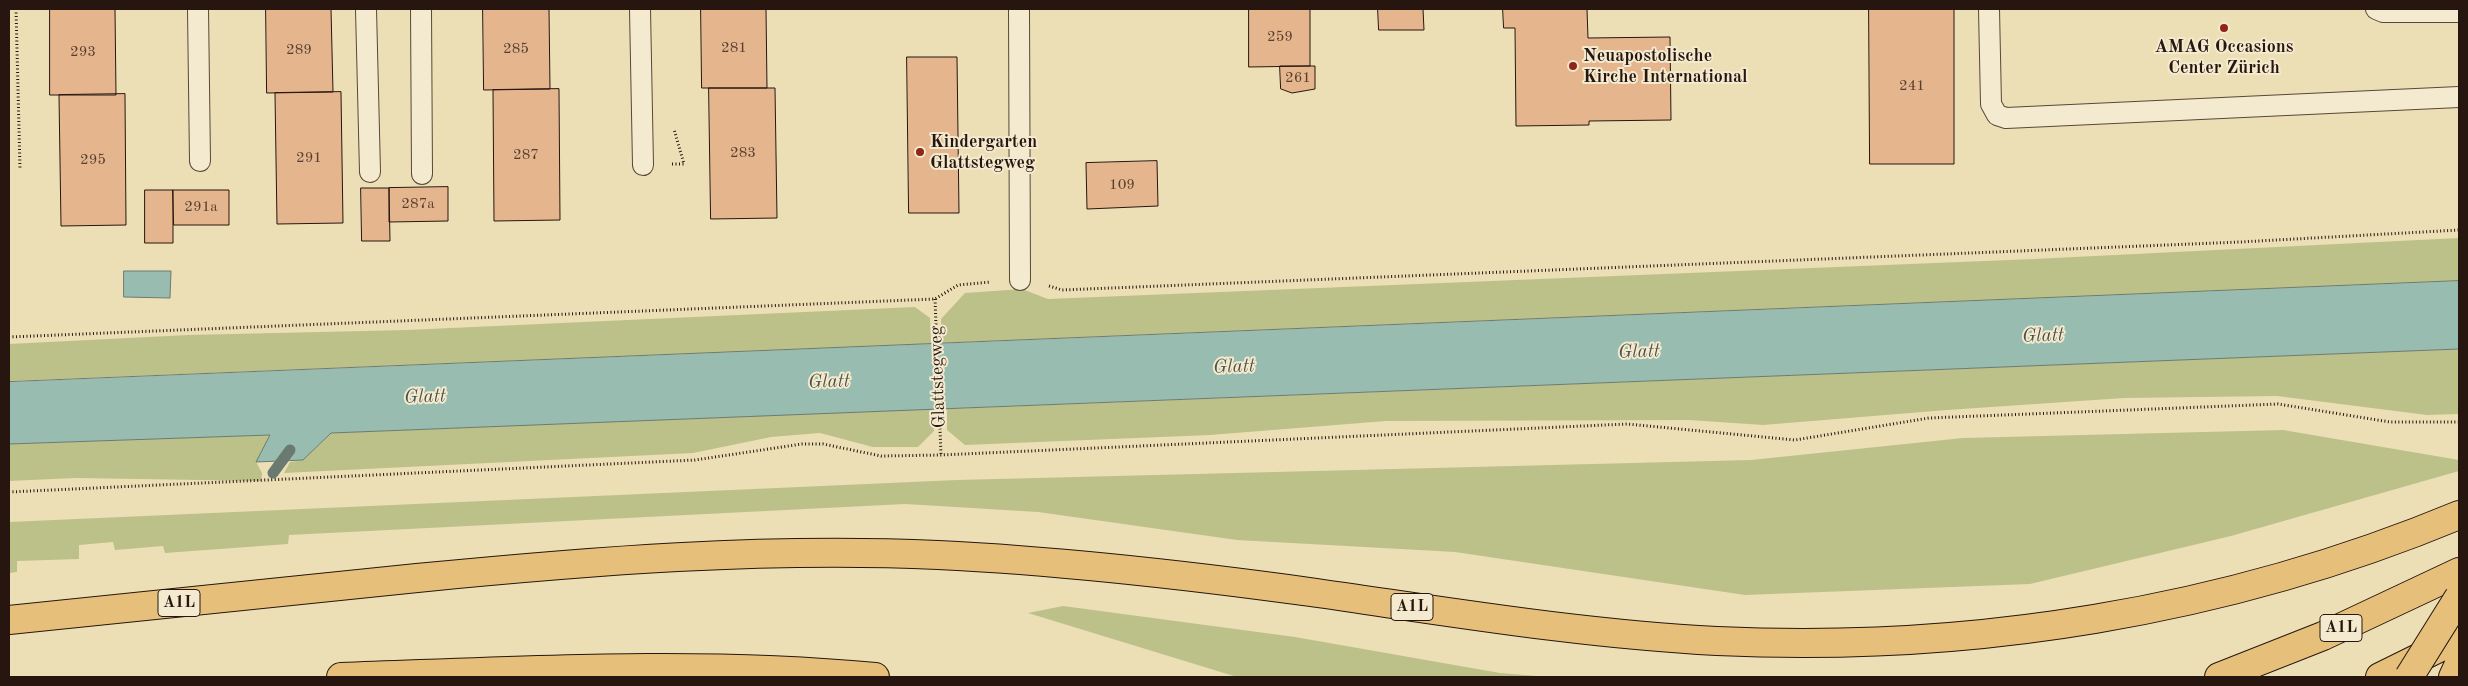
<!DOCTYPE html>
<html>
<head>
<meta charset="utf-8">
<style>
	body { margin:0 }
	#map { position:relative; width:2468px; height:686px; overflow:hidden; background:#ecdfb5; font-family:"Old Standard TT",serif }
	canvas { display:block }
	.frame { position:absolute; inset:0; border:10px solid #27160f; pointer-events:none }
</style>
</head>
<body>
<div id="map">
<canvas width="2468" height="686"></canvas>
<div class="frame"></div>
</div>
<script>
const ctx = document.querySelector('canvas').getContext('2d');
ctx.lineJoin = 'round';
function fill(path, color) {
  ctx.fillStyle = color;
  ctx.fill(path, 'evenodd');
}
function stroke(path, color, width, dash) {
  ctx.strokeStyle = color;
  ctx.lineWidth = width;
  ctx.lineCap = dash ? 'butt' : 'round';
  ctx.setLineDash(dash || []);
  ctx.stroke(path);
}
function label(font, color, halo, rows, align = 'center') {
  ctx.font = font + ' "Old Standard TT",serif';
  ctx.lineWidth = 4;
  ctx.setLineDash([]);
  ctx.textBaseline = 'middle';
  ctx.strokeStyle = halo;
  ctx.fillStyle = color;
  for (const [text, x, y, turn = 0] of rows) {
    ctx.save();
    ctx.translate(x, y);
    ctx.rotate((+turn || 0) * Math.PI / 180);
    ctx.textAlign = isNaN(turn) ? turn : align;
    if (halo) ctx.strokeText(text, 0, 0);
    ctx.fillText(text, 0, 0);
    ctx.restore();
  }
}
fill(new Path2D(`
	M2459,238V281L942,343L941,319L965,293L1022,289L1048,299L2034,259Z
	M915,307L930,318L931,344L9,381V344L188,335L407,330Z
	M2459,349V414L2427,415L2277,396L2124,398L1947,410L1763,425L1689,420L1386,421L1210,435L965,445L947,430V409Z
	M932,409L934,431L918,447H873L820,433L771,437L693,453L284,473L290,462L303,460L331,433Z
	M2283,430L2459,460V471L2231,536L2030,584L1745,595L1455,552L1237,540L1038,512L905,504L289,535L288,544L165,553L163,546L115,550L113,542L79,545V559L17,561V572L9,573V522L957,480L1751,460L1963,438Z
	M270,435L256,462L262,473L261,481L76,478L9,481V444Z
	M1063,606L1295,637L1500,673L1549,677H1237L1028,613Z`), '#bcc18a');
const water = new Path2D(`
	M124,271H171L170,298L124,297Z
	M2459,281V349L331,433L303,460L256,462L270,435L9,444V382Z`);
fill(water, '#99bcb0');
stroke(water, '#6b7a70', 1);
stroke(new Path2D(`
	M273,473L290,450`), '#6b7a70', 11);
const building = new Path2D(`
	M50,9H115L116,95H50Z
	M266,9H331L333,92L267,93Z
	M483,9H549L550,89L484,90Z
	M701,9H766L767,88H702Z
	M1249,9H1310V66L1249,67Z
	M1378,9H1423L1424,30H1379Z
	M1503,9H1587L1588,38L1670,37L1671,120L1589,121V125L1516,126L1515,28H1504Z
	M1869,9H1954V164H1870Z
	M907,57H957L959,213H909Z
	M1280,66H1315V89L1292,93L1281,89Z
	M709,88H775L777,218L711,219Z
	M559,89L560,220L494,221L493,90Z
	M341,92L343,223L277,224L275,93Z
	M125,94L126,225L61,226L59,95Z
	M1157,161L1158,206L1087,209L1086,163Z
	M448,187V221L389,222V188Z
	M361,188H389L390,241H362Z
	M145,190H173V243H145Z
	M173,190H229V225H174Z`);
fill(building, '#e5b58e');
stroke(building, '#27160f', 1);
const lane = new Path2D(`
	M198,9L200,161
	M366,9L370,172
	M421,9L422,174
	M640,9L643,165
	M1019,9L1020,280
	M1989,9L1991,104L1997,115L2006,118L2459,97
	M2376,9L2383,12H2459`);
const highway = new Path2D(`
	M9,620C145,606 281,592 417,578C591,561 764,547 938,555C1063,561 1186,575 1310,592C1445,611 1580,634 1717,641C1969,653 2226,612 2459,515
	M341,677C518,671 698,660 875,677
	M2219,677L2323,636L2459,572
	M2380,677L2459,638
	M2453,677L2459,664`);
stroke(lane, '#584838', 22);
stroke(highway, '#27160f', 30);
stroke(new Path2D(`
	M16,9L20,169
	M672,164H684L674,129
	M1049,286L1062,290L2240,242L2459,230
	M935,299L941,455
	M9,337L935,299L958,285L991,282
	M9,492L695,460L802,444H823L881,456L941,455L1627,424L1795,440L1929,418L2278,404L2390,422H2459`), '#27160f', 3, [1, 2.5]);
stroke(lane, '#f3eacf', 20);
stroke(highway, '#e6c07a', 28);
const highwayBridge = new Path2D(`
	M2409,677L2459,597`);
stroke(highwayBridge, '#27160f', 30, []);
stroke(highwayBridge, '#e6c07a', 28);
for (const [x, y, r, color] of [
	[2224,28,5,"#8f2418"],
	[1573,66,5,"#8f2418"],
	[920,152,5,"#8f2418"]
]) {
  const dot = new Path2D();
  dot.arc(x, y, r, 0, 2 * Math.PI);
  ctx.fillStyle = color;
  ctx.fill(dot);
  stroke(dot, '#f3eacf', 2);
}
label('15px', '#563e2f', null, [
	["259",1280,37],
	["281",734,48],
	["285",516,49],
	["289",299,50],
	["293",83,52],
	["261",1298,78],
	["241",1912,86],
	["283",743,153],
	["287",526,155],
	["291",309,158],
	["295",93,160],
	["109",1122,185],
	["287a",418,204],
	["291a",201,207]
]);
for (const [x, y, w] of [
	[179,603,42],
	[1412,607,42],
	[2341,628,42]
]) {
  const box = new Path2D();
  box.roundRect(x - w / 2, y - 13.5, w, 27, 4);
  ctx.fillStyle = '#f3eacf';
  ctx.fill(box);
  stroke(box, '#27160f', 1);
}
label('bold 16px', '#27160f', null, [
	["A1L",179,603],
	["A1L",1412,607],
	["A1L",2341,628]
]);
label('bold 18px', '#27160f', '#f3eacf', [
	["AMAG Occasions",2224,47,"center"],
	["Center Zürich",2224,68,"center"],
	["Neuapostolische",1583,56],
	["Kirche International",1583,77],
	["Kindergarten",930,142],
	["Glattstegweg",930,163]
], 'left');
label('18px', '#27160f', '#f3eacf', [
	["Glattstegweg",938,377,-92]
]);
label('italic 19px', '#4f5047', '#f3eacf', [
	["Glatt",2043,336,-2],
	["Glatt",1639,352,-2],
	["Glatt",1234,367,-2],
	["Glatt",829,382,-2],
	["Glatt",425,397,-2]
]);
</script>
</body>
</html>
